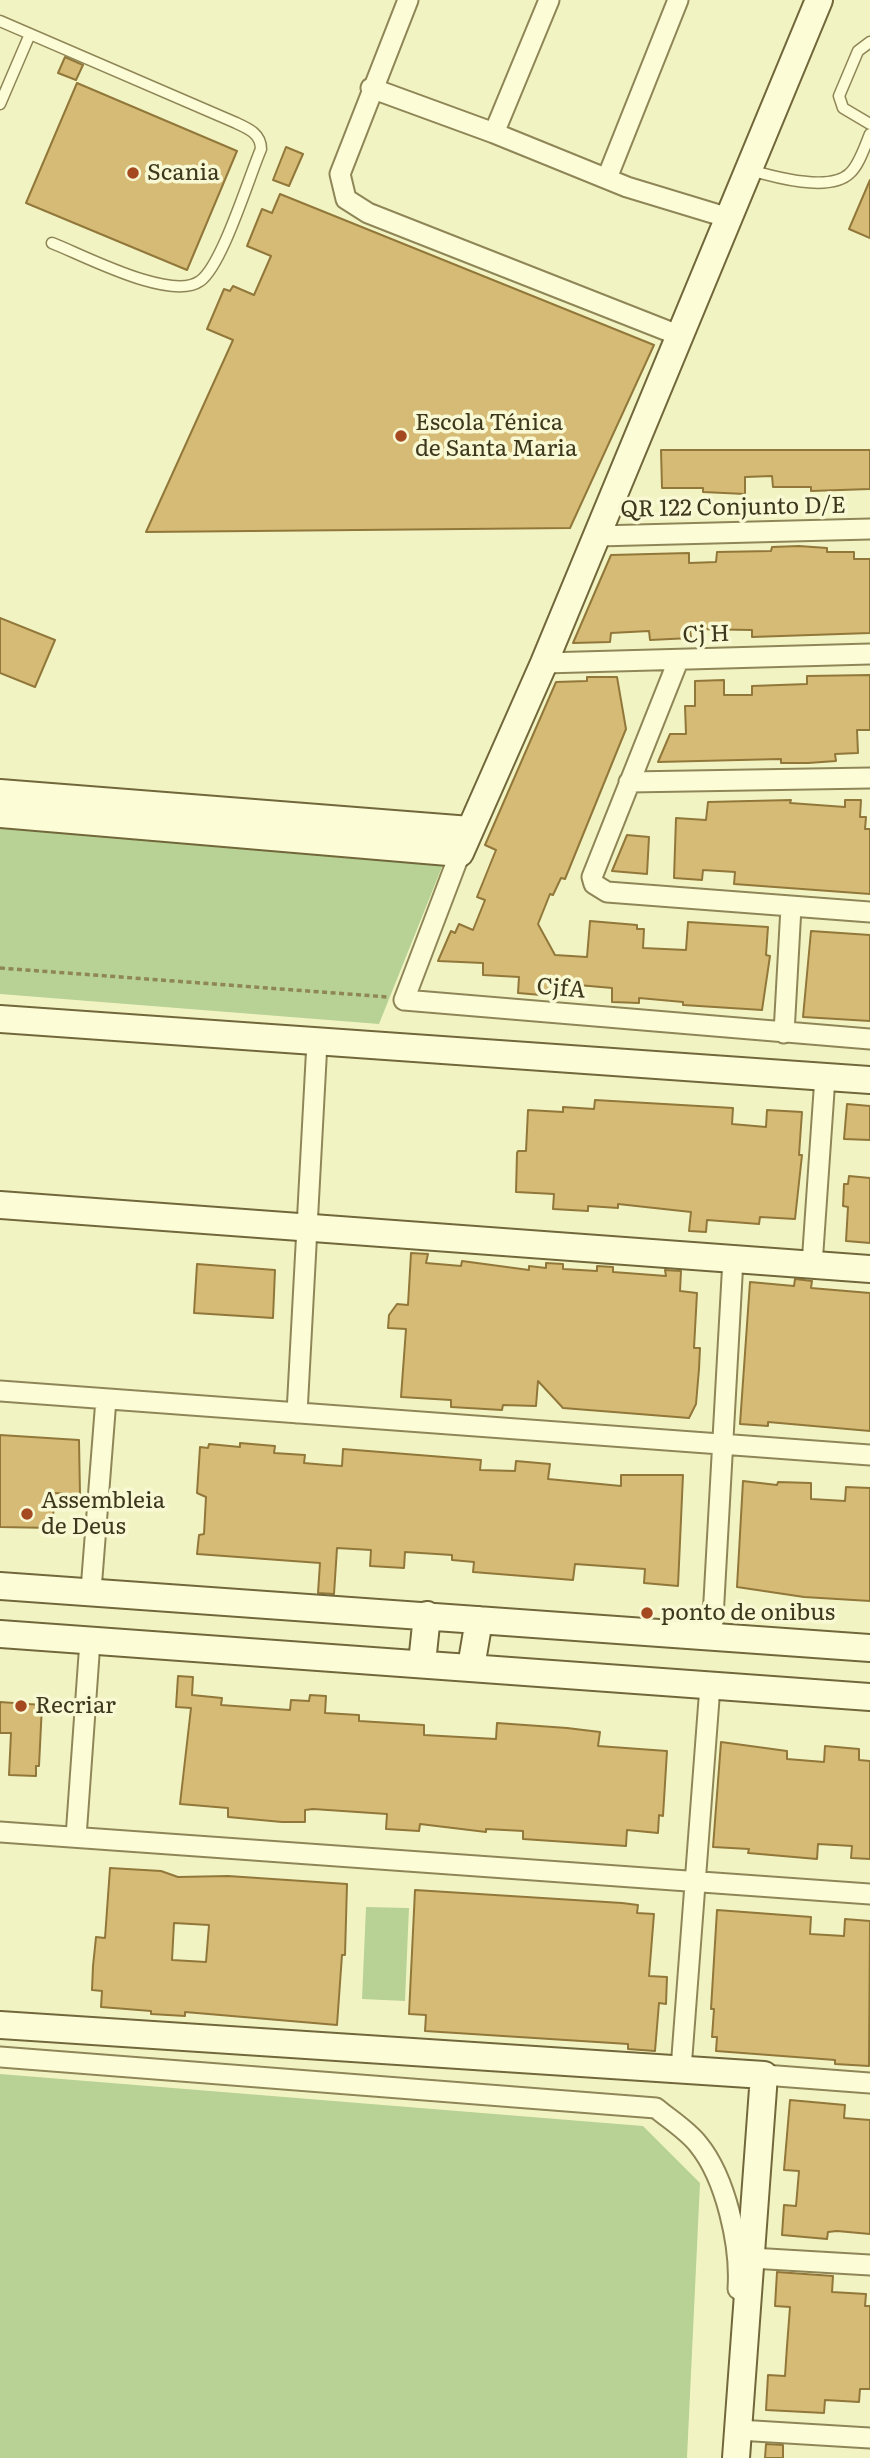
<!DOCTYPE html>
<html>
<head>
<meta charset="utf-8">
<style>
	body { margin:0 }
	canvas { display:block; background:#f2f3c3 }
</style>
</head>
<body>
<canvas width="870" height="2458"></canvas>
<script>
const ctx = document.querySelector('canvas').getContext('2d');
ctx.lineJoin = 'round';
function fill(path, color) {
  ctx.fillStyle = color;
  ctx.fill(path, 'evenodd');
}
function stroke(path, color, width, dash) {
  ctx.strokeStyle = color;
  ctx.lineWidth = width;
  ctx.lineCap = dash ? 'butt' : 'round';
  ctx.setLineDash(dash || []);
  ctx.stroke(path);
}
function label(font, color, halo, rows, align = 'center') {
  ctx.font = font + ' Literata,serif';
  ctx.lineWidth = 7;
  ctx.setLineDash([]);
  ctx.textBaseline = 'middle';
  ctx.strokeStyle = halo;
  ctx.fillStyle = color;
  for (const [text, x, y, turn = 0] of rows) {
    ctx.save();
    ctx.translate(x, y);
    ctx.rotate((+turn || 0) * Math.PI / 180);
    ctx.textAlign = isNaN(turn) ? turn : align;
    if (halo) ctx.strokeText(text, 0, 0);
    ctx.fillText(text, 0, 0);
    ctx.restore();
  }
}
fill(new Path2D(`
	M0,826L433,861L442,867L379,1024L0,994Z
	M366,1907L409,1908L405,2001L362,1999Z
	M0,2074L643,2126L700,2183L687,2458H0Z`), '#b8d295');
const building = new Path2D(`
	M65,57L83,65L76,80L58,73Z
	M77,83L237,151L187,270L26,203Z
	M286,147L303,154L289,186L273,180Z
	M870,180V238L849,229Z
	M280,194L654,345L570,528L146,532L233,340L207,329L224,289L230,291L233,286L254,295L271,256L247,246L262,209L272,213Z
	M661,450H870V489L811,491V487H773L772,476L745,477V494L703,492V488H662Z
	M799,546L827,548V552H854V559H870V633L752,637V630L690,629L691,638L650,640L649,631L611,633L610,642L573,643L611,555L689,553V563L716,562L717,552L771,551L772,547Z
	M0,618L55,640L35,687L0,673Z
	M870,675V730H857L858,753L835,754L836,761L808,763H781V759L658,762L670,734H686L685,706H695V681L724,680V695H752V686L807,684V676Z
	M587,677H617L626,729L565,879L561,878L553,895L550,894L538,924L555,955L587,957L590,921L637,925V929H644L643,948L686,950L688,922L768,927L766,955L770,956L762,1010L683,1005V1002L639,998V1003L612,1002V988L578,985L564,997L518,993L519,977L483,975V963L438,961L451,931L455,933L459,924L473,930L485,900L477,897L496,850L485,845L556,682L587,681Z
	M791,800L790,803L845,807V800H861L860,817H866L865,829H870V894L734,884L735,872L703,870L702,880L674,878L676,818L706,820L708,802Z
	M627,835L649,837L647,874L612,871Z
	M811,931L870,935V1021L803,1017Z
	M595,1100L733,1108L732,1124L766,1127L767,1110L802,1112L799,1155H802L795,1219L760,1217L759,1224L707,1220L706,1232L689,1231L691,1212L618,1204V1208L588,1206V1211L553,1209L554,1194L516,1192L517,1153L518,1151H526L528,1110L563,1112V1107L594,1109Z
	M847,1104L870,1106V1140L844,1139Z
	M849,1176L870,1178V1243L846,1241L848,1207L843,1206L844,1184H848Z
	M411,1253L428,1254L426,1263L461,1266L462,1261L529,1270V1266L546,1268V1263L563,1264V1269L597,1271V1266L613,1267V1272L666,1276L665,1270L681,1271L680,1291L697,1293L694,1348H700L699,1369L696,1404L689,1418L563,1408L538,1381L536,1406L503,1405L502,1410L451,1407V1400L401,1397L406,1329L388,1328L389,1315L397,1304L408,1305Z
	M197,1264L275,1270L273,1318L194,1313Z
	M795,1279L812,1281L811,1288L870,1293V1431L768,1422V1426L740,1424L750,1282L794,1286Z
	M0,1435L79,1440L80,1495L55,1493L52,1528L0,1527Z
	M240,1443L275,1446L274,1453L305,1455L304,1463L327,1465L342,1466L343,1449L481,1460L480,1470L515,1471L516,1461L550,1464L548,1479L621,1486V1475H683L678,1586L644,1583L645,1569L575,1564L573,1580L473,1572L474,1562L452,1560V1555L405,1552L404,1568L370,1566L371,1550L337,1548L334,1594L318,1593L320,1563L197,1554L199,1535L204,1534L206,1497L197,1493L200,1447L208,1448L209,1444L240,1447Z
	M743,1481L777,1485L778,1482L811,1483V1499L845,1501L846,1487L870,1488V1601L804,1597L737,1587Z
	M178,1676L193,1677L192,1695L222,1698L221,1705L290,1710L291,1700L309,1701L310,1695L326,1696L325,1713L359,1715V1721L424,1725V1735L496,1739L497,1723L567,1728L600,1732L598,1746L667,1751L663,1816L659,1815L658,1833L627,1830L626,1846L523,1839V1831L486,1829V1832L420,1824L419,1831L386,1829L387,1814L313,1809L305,1810V1822H282L228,1817V1808L180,1804L191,1708L176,1707Z
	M0,1702L42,1705L39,1766H36V1776L9,1775L11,1733H0Z
	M721,1742L787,1751V1759L824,1762L825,1746L859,1749V1760L870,1761V1859L851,1858L852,1846L818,1844L817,1859L748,1853L749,1849L713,1847Z
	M110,1868L161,1871L178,1877L228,1876L347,1884L345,1955H342L337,2025L185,2012V2016L151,2014V2011L101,2007L102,1991L92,1990L93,1966L96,1937L105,1938ZM174,1923L209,1925L206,1962L172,1960Z
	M415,1890L622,1903L638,1905L637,1913L654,1914L649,1976L667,1977L666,2004L659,2003L655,2051L628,2049V2044L425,2031L426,2015L409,2014Z
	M717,1910L811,1917L810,1934L844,1936L845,1919L870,1921L869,2066L835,2064V2060L716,2051L717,2037H712L714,2009H711Z
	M790,2100L845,2105L844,2118L870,2120V2234L837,2231L828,2232L827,2239L782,2235L784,2205L796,2206L799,2171L784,2170Z
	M777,2272L833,2276L832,2292L866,2294L865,2306H870V2389H860L859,2402L825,2400L824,2413L766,2410L768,2375L785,2376L787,2346L790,2307L775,2306Z
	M766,2444L783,2445V2458H765Z`);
fill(building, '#d5bb75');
stroke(building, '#91783a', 2);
const lane = new Path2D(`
	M0,21L234,122C247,128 261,133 261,149C249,177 222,266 200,281C171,302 83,255 52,243
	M870,42L858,51L839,96L843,108L870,124
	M0,104L30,34
	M750,170C774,177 830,193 850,173C859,165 865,146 870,134`);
const street = new Path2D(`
	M408,0L340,174L346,199L368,213L678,335
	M371,88L494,133L627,187L729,218
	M494,133L549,0
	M607,178L678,0
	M597,536L870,529
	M678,661L592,877L594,884L607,892L870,912
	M544,663L870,654
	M629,782L870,778
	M460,853L404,1000L870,1039
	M784,1033L791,907
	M812,1265L825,1077
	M0,1391L870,1455
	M297,1413L317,1042
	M91,1590L106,1399
	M712,1636L733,1259
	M0,1832L870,1894
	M76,1837L90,1641
	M0,2057L656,2108C669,2119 687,2130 698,2144C726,2178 741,2246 738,2289
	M681,2069L710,1686
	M764,2075L870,2083
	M751,2258L870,2265
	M738,2430L870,2438`);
const secondary = new Path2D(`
	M0,793L470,830
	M0,814L460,853L544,663L819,0
	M0,1019L870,1080
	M0,1205L870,1269
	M0,1586L870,1648
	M0,1634L870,1697
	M422,1663L427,1615
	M471,1667L479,1620
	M0,2025L764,2075L736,2458`);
stroke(lane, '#8f8657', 13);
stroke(street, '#8f8657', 23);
stroke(secondary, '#71673a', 30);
stroke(new Path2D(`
	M0,968L388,997`), '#8f8657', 3.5, [5, 3.5]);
stroke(lane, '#fcfcd7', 10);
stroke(street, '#fcfcd7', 19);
stroke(secondary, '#fcfcd7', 26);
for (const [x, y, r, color] of [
	[133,173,7,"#a54921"],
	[401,436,7,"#a54921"],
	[27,1514,7,"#a54921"],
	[647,1613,7,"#a54921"],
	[21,1706,7,"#a54921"]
]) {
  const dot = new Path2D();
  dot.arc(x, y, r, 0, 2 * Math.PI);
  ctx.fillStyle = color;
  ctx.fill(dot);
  stroke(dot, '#f8f9d3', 2.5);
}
label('23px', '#3d371d', '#f8f9d3', [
	["Scania",147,173],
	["Escola Ténica",415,423],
	["de Santa Maria",415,449],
	["Assembleia",41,1501],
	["de Deus",41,1527],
	["ponto de onibus",661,1613],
	["Recriar",35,1706]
], 'left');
label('23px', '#3d371d', '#f8f9d3', [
	["QR 122 Conjunto D/E",733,508,-1],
	["Cj H",706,635,-2],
	["CjfA",561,989,5]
]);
</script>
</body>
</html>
